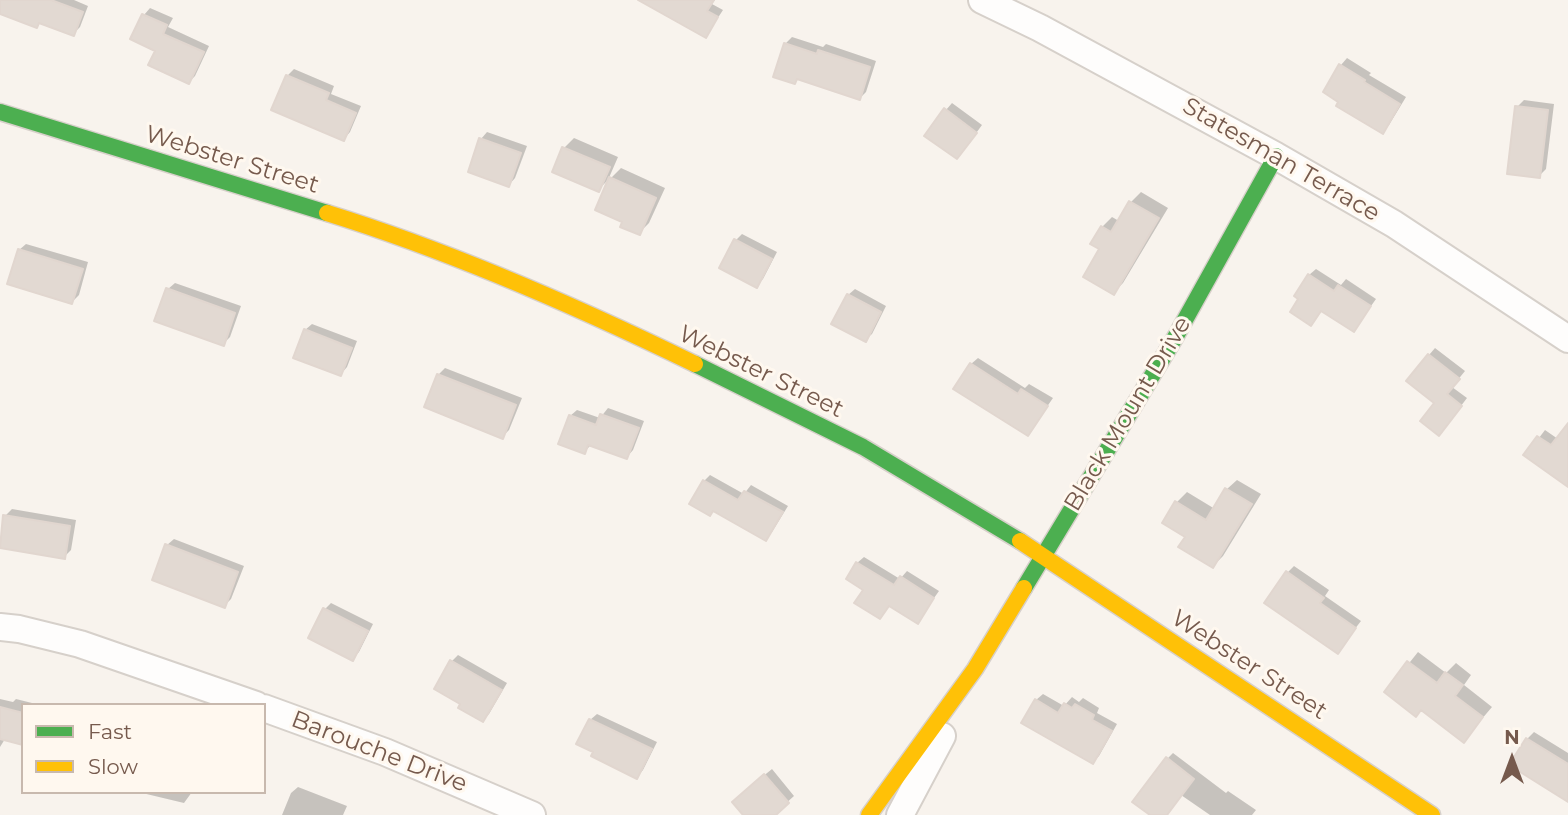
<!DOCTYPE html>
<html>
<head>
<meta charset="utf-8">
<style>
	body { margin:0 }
	#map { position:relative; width:1568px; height:815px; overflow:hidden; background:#f8f3ed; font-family:Montserrat,sans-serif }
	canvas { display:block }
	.legend { position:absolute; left:21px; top:703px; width:245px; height:91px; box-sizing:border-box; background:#fff8ef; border:2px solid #c8b9ae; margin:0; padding:9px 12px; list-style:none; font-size:21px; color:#765a4d }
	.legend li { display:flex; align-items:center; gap:14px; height:35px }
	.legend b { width:35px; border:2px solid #c8b9ae }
	.north { position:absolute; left:1477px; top:724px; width:70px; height:70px; -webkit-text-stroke:5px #fff8ef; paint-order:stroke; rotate:0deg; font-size:19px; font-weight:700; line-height:28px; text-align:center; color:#765a4d }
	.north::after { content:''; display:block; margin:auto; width:24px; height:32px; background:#765a4d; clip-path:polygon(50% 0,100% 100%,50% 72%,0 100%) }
</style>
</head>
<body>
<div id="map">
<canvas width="1568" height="815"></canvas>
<ul class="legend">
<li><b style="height:9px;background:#4caf50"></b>Fast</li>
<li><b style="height:9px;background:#ffc107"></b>Slow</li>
</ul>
<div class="north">N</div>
</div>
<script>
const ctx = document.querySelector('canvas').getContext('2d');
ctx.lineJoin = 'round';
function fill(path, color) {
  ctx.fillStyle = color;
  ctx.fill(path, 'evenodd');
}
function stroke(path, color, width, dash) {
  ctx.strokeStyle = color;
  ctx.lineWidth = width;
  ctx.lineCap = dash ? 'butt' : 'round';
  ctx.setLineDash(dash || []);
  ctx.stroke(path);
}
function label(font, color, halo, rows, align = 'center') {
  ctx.font = font + ' Montserrat,sans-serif';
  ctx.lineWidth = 6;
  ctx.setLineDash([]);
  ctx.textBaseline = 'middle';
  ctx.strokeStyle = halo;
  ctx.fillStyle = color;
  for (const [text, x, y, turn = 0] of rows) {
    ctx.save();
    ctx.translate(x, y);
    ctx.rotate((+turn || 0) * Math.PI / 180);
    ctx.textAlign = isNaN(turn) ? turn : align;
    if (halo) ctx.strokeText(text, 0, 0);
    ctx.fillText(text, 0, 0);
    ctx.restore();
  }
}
fill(new Path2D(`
	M0,0H74L88,6L80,27L73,34L41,22L36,26L0,12Z
	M669,0H715L712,4L723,10L706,36Z
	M150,8L173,18L168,27L209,46L195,76L189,82L157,50L133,39L144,15Z
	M792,37L823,47L826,44L876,61L866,92L860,98L798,78L794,82L785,44Z
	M1347,58L1371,73L1369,75L1406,97L1389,125L1382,132L1325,92L1341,65Z
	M294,69L334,86L331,94L361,106L350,132L344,139L287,76Z
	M1524,100L1554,104L1546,169L1539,176L1517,107Z
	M952,103L982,125L963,151L946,110Z
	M487,132L527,146L515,178L509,185L481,139Z
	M574,138L618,157L608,180L598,190L564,148Z
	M621,168L665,188L649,223L639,233L610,179Z
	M1141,192L1168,208L1123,283L1113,293L1102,227L1112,217L1119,221L1131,202Z
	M742,234L777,252L763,279L756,286L736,240Z
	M26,244L88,262L79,295L72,302L19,250Z
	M1316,269L1341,285L1346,279L1376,299L1354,330L1323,309L1311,324L1309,275Z
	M175,283L241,306L230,337L223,344L168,289Z
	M855,289L886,306L872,334L865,340L848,295Z
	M312,324L357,341L347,367L341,374L305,330Z
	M1435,348L1465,371L1452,387L1467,398L1445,427L1436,403L1429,355Z
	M978,358L1025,388L1029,384L1053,398L1028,434L971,364Z
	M445,368L522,398L509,430L502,437L438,375Z
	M608,408L644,421L633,450L627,457L592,444L584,452L570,416L577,410L600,418Z
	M1545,430L1558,439L1568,436V485L1526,455Z
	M710,475L744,494L751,485L788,506L772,532L766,539L704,481Z
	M1237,480L1261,494L1223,556L1213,566L1187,536L1164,522L1177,502L1187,492L1215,509L1227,489Z
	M12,509L76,520L71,550L64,557L5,516Z
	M174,539L244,566L231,599L224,606L167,545Z
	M864,557L900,579L907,571L939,591L917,622L890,605L880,617L865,589L857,563Z
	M1294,566L1329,590L1325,596L1361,621L1337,652L1288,572Z
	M331,603L373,624L359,652L353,658L325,609Z
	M1418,652L1446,673L1456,663L1471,675L1464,685L1492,707L1464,740L1422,708L1386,692Z
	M458,655L507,683L489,714L483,720L462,703L452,661Z
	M1043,694L1064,706L1072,697L1079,702L1083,698L1099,708L1097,713L1117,724L1099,756L1093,762L1036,700Z
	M0,699L13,702L16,699L40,705H23V743L5,739L0,747Z
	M597,714L657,742L643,770L637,777L590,720Z
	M1534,732L1568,753V800L1527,739Z
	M1173,753L1226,793L1228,791L1256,810L1252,815H1210L1181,795L1166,815H1153L1168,758Z
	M772,769L794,796L773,815H745L740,795Z
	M298,787L347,806L343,815H282L291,793Z
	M138,792H192L184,803Z`), '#0003');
const building = new Path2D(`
	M0,0H51L83,12L74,36L39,23L37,28L0,14Z
	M638,0H714L707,11L718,17L706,38Z
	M142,14L167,25L163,34L204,52L189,84L148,65L155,51L130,39Z
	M784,43L817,54L818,50L870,67L860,100L797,79L795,84L773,77Z
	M1339,64L1365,80L1364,82L1400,104L1383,134L1336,106L1338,102L1323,92Z
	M286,75L329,93L326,100L356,113L344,141L271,110Z
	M1515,106L1548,110L1540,178L1507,174Z
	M944,108L977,133L957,159L924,136Z
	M479,138L521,153L509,187L468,172Z
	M562,147L610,167L599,192L552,172Z
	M609,177L656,198L640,235L620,227L622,222L595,210Z
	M1129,201L1159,218L1114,295L1083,277L1099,249L1090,244L1101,226L1111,232Z
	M734,239L772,259L757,288L719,268Z
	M18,249L83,269L72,304L7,284Z
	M1308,274L1334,291L1338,285L1371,306L1354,332L1321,311L1311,326L1290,312L1298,299L1294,296Z
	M166,288L235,313L224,346L154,321Z
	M847,294L881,312L866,342L831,324Z
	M304,329L352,348L341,376L293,358Z
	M1428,354L1460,379L1447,394L1462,406L1439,436L1420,421L1434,403L1406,381Z
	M970,363L1018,394L1021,389L1048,406L1028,436L953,389Z
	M437,374L516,405L503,439L424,407Z
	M600,414L639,428L627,459L588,445L585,454L558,444L569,415L596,425Z
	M1568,423V487L1523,455L1537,436L1551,445Z
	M703,480L738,500L744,491L783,512L766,541L713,511L710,516L689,504Z
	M1225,488L1252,504L1213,568L1178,547L1185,537L1162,523L1175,501L1206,520Z
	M3,515L70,526L65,559L0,548Z
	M165,544L238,572L225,608L152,580Z
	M856,562L894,585L900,576L934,598L918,624L889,606L880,619L854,603L863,590L846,579Z
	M1286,571L1324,598L1320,603L1356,628L1338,654L1264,603Z
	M323,608L368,631L353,661L308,638Z
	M450,660L502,690L483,722L458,708L460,704L434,689Z
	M1407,661L1437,683L1445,672L1463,685L1455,696L1483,717L1464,743L1421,710L1416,717L1384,692Z
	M1035,699L1058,713L1064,703L1072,708L1075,704L1094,715L1092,720L1112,731L1093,764L1021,723Z
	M0,707L23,713V745L0,739Z
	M589,719L652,749L637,779L591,756L593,752L576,744Z
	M1526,738L1568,764V802L1509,765Z
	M1166,757L1194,779L1167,815H1150L1132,802Z
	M764,774L789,803L776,815H743L732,802Z`);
fill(building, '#e2d9d2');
stroke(building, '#e1d6cf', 2);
const street = new Path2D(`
	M982,0L1040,28L1276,156L1394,224L1568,339
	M0,627L19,629L80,644L256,705
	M264,708L385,752L532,815
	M900,815L942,736`);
const fast = new Path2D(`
	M0,112L327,213
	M695,364L863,447L1020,541
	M1024,588L1176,336L1276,156`);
const slow = new Path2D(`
	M327,213C453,252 576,306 695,364
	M1020,541L1432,815
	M869,815L975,669L1024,588`);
stroke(street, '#d6d0ca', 30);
stroke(fast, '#d7d0ca', 19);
stroke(slow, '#d7d0ca', 19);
stroke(street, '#fefdfc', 26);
stroke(fast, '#4caf50', 16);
stroke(slow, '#ffc107', 16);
label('24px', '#765a4d', '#fff8ef', [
	["Webster Street",232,160,17],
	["Statesman Terrace",1281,160,30],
	["Webster Street",761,372,26],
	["Black Mount Drive",1128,414,-59],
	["Webster Street",1249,665,33],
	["Barouche Drive",379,752,21]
]);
</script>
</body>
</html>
